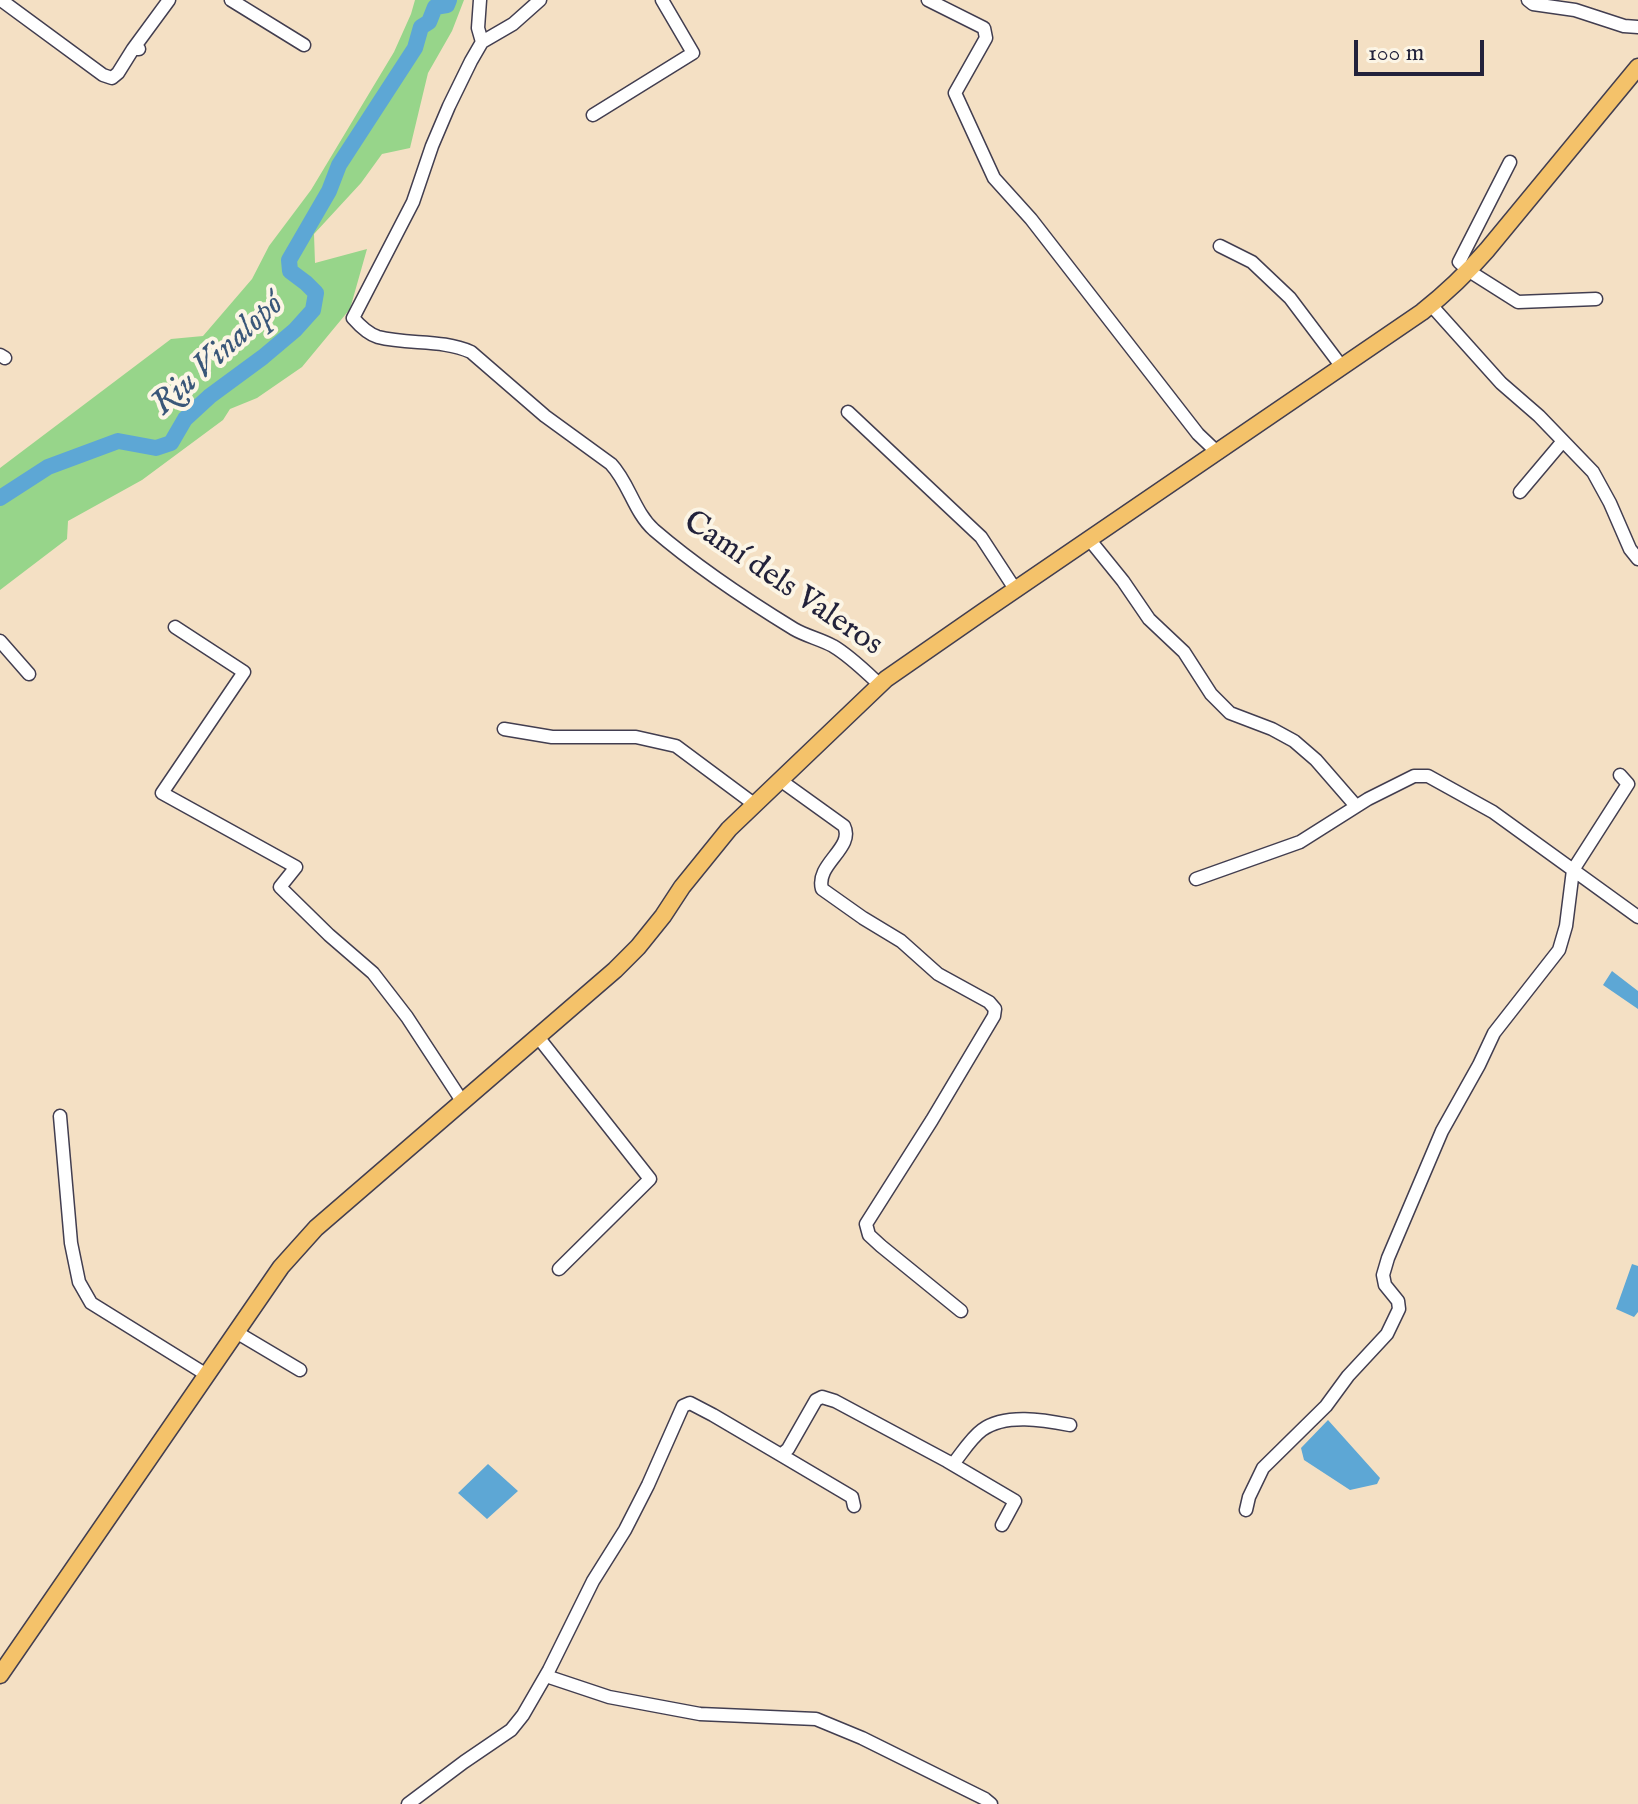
<!DOCTYPE html>
<html>
<head>
<meta charset="utf-8">
<style>
	body { margin:0 }
	#map { position:relative; width:1638px; height:1804px; overflow:hidden; background:#f4e0c4; font-family:"IM FELL English",serif }
	canvas { display:block }
	.scale { position:absolute; left:1354px; top:40px; width:130px; height:36px; box-sizing:border-box; border:4px solid #22223b; border-top:0; padding-left:10px; font-size:24px; line-height:28px; white-space:nowrap; color:#22223b; -webkit-text-stroke:6px #fcf5e5; paint-order:stroke }
</style>
</head>
<body>
<div id="map">
<canvas width="1638" height="1804"></canvas>
<div class="scale">100 m</div>
</div>
<script>
const ctx = document.querySelector('canvas').getContext('2d');
ctx.lineJoin = 'round';
function fill(path, color) {
  ctx.fillStyle = color;
  ctx.fill(path, 'evenodd');
}
function stroke(path, color, width, dash) {
  ctx.strokeStyle = color;
  ctx.lineWidth = width;
  ctx.lineCap = dash ? 'butt' : 'round';
  ctx.setLineDash(dash || []);
  ctx.stroke(path);
}
function label(font, color, halo, rows, align = 'center') {
  ctx.font = font + ' "IM FELL English",serif';
  ctx.lineWidth = 8;
  ctx.setLineDash([]);
  ctx.textBaseline = 'middle';
  ctx.strokeStyle = halo;
  ctx.fillStyle = color;
  for (const [text, x, y, turn = 0] of rows) {
    ctx.save();
    ctx.translate(x, y);
    ctx.rotate((+turn || 0) * Math.PI / 180);
    ctx.textAlign = isNaN(turn) ? turn : align;
    if (halo) ctx.strokeText(text, 0, 0);
    ctx.fillText(text, 0, 0);
    ctx.restore();
  }
}
fill(new Path2D(`
	M415,0H464L452,31L428,73L410,148L382,154L361,183L314,234L315,263L367,249L350,309L302,367L257,398L230,409L223,420L142,480L68,521L67,539L0,590V468L171,339L203,336L252,279L269,246L311,190L394,52L411,14Z`), '#97d58a');
fill(new Path2D(`
	M1612,971L1638,991V1009L1603,985Z
	M1632,1264L1638,1266V1312L1634,1317L1616,1309Z
	M1328,1420L1380,1478L1377,1484L1350,1490L1304,1460L1301,1448Z
	M488,1464L518,1491L487,1519L458,1493Z`), '#5da7d5');
stroke(new Path2D(`
	M0,498L48,467L118,441L156,448L171,443L185,419L210,396L263,357L295,330L313,310L316,293L306,283L290,271L289,260L329,191L339,165L415,48L421,27L429,22L435,7L447,5L449,0`), '#5da7d5', 16);
const minor = new Path2D(`
	M1,0L103,75L112,78L118,73L133,49H139
	M231,0L304,45
	M480,0L478,28L482,42L471,61L449,106L432,146L413,202L353,318C360,326 368,334 378,337C409,345 442,339 471,352L545,416L611,464C629,483 634,512 654,530C697,567 745,599 794,629C806,636 820,639 833,646C850,656 865,671 880,685
	M928,0L984,28L986,38L955,93L994,178L1031,219L1198,434L1218,453
	M1528,0L1533,4L1575,10L1624,26L1638,27
	M482,42L513,24L540,0
	M133,49L169,0
	M593,115L693,53L662,0
	M1510,162L1459,262L1469,271L1518,302L1596,299
	M1220,246L1252,262L1290,298L1342,367
	M1431,305L1501,383L1539,416L1593,472L1610,503L1630,549L1638,559
	M0,355L5,358
	M848,412L981,537L1015,589
	M1520,492L1563,441
	M1089,539L1123,581L1149,619L1184,652L1211,694L1230,713L1272,729L1294,741L1316,760L1356,806
	M175,627L244,672L162,793L296,867L280,887L329,935L373,973L407,1017L462,1101
	M0,641L29,674
	M504,729L552,737H636L676,746L754,804
	M780,780L844,826C855,848 815,864 822,889L863,918L901,941L938,974L989,1002L995,1009L994,1016L932,1120L866,1224L869,1235L881,1246L961,1311
	M1196,879L1300,842L1368,799L1414,776H1428L1493,812L1638,917
	M538,1037L650,1179L559,1269
	M60,1116L71,1243L79,1282L91,1303L207,1375
	M236,1332L300,1370
	M781,1455L852,1497L854,1506
	M953,1464C962,1453 971,1438 982,1430C1005,1413 1044,1420 1070,1425
	M1246,1510L1249,1497L1263,1468L1326,1406L1348,1376L1387,1334L1399,1309L1398,1301L1385,1285L1383,1275L1388,1258L1442,1131L1479,1065L1494,1033L1559,950L1566,926L1573,870L1628,784L1620,775
	M546,1676L609,1697L700,1714L816,1719L862,1738L985,1799L991,1804
	M408,1804L464,1762L511,1730L523,1715L549,1670L593,1581L625,1530L648,1485L683,1406L690,1403L713,1415L781,1455L788,1449L816,1400L822,1397L835,1401L947,1461L1015,1501L1002,1525`);
const major = new Path2D(`
	M0,1675L281,1267L316,1228L615,970L638,947L663,916L682,887L729,829L886,679L984,611L1422,312C1446,293 1467,273 1487,250L1638,67`);
stroke(minor, '#423e50', 15);
stroke(major, '#423e50', 19);
stroke(minor, '#fff', 12);
stroke(major, '#f4c26a', 16);
label('32px', '#22223b', '#fcf5e5', [
	["Camí dels Valeros",782,585,34]
]);
label('italic 34px', '#3a5779', '#fcf5e5', [
	["Riu Vinalopó",219,356,-42]
]);
</script>
</body>
</html>
